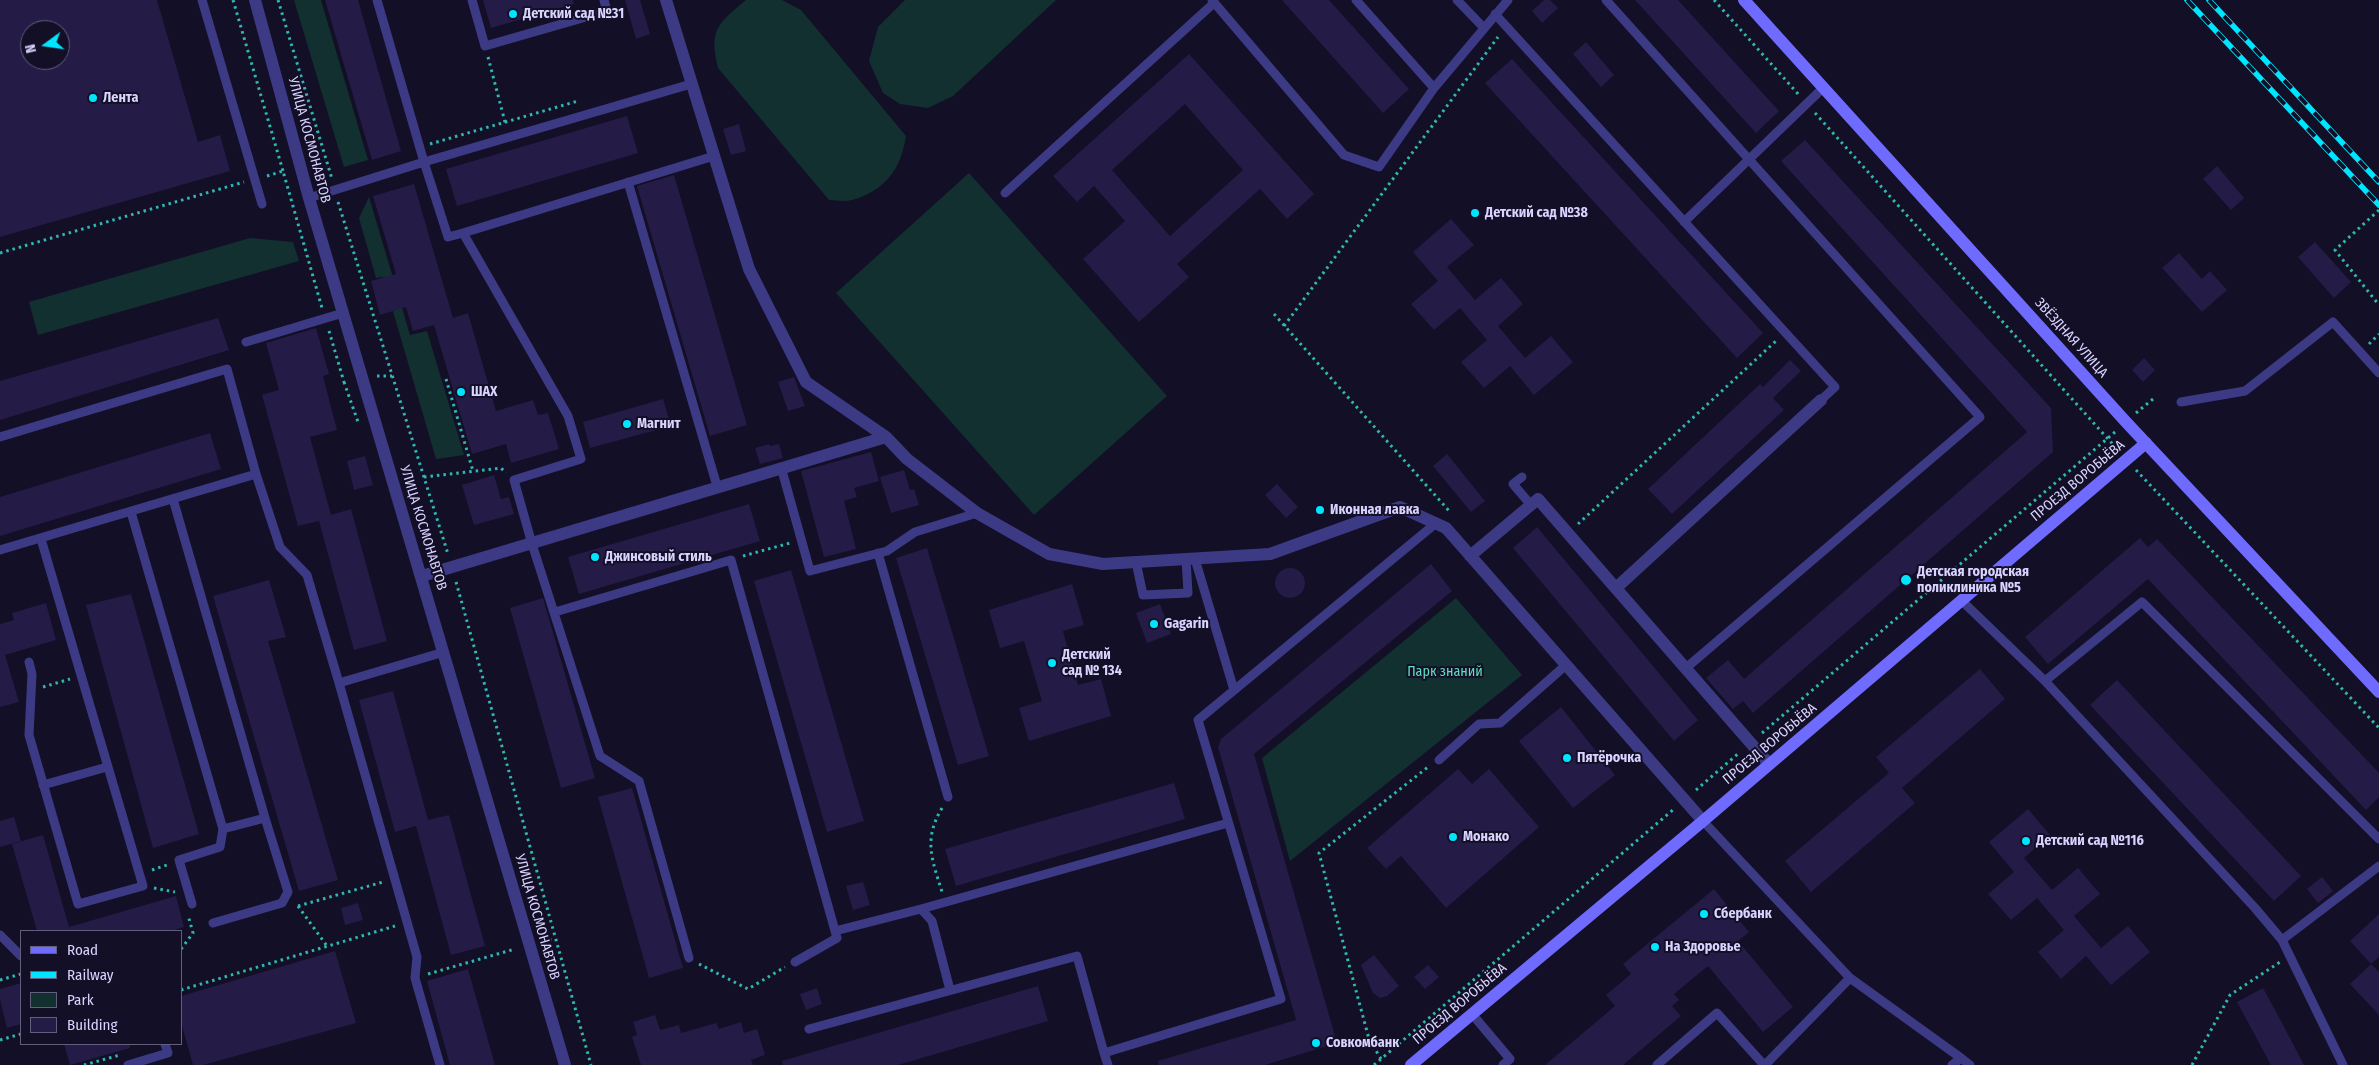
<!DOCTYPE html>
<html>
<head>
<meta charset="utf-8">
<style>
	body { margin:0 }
	#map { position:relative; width:2379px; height:1065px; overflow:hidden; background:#130f26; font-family:"Fira Sans Condensed",sans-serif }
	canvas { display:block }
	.legend { position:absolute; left:20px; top:930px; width:162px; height:115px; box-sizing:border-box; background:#130f26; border:1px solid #625e7d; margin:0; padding:6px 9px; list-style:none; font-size:15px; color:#d9d4ff }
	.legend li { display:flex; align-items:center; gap:10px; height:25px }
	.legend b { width:25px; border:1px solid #625e7d }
	.north { position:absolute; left:20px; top:20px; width:50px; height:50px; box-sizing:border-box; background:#130f26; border:1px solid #625e7d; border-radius:50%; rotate:256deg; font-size:14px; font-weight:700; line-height:20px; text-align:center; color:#d9d4ff }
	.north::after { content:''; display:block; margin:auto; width:18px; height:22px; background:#00e5ff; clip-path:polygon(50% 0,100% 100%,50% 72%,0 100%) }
</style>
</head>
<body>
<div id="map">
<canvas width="2379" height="1065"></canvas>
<ul class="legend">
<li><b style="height:6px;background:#6f6bff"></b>Road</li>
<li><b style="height:6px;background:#00e5ff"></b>Railway</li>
<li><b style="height:14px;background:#12302f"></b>Park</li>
<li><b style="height:14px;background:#241b47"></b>Building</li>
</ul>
<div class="north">N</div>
</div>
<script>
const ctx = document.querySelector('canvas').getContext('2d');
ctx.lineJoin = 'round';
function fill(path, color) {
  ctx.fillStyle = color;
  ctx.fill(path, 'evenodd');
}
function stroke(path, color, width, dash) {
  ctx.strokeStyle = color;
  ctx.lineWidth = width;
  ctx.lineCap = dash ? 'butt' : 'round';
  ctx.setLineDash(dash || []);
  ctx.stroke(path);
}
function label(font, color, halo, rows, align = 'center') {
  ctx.font = font + ' "Fira Sans Condensed",sans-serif';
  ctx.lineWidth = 4;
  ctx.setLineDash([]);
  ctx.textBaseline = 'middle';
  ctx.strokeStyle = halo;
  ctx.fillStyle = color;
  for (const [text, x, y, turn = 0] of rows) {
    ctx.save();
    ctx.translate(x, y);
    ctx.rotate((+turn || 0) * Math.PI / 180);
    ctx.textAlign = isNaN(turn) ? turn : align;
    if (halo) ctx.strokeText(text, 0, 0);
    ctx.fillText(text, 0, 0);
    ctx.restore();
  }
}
fill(new Path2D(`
	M294,0H321L368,160L344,167Z
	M746,0H782L801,10L906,136C901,169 885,191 852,200C845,202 836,200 829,200L718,68C709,30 717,24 746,0Z
	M905,0H1056L953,96L928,108L900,104L883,93L869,61L878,27Z
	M969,173L1167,396L1034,515L836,293Z
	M369,197L410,335L427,331L464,455L436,459L383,277L376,278L359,218Z
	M250,238L293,242L299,261L38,335L29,302Z
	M1456,598L1522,675L1290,861L1262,758Z`), '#12302f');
fill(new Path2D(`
	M0,0H157L198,142L220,135L230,171L0,237ZM30,30H60V60H30Z
	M325,0H358L401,151L372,160Z
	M483,0H573L574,4L491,28Z
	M625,0H640L650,34L636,39Z
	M1282,0H1329L1409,89L1383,113Z
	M1544,0H1550L1558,8L1542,23L1532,11Z
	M1635,0H1678L1779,111L1756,133Z
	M1586,42L1614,75L1601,87L1573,54Z
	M1189,54L1314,194L1287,219L1260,189L1177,264L1189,277L1139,322L1083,259L1125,221L1094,186L1077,202L1053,176ZM1185,104L1243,170L1170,236L1112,170Z
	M1512,59L1763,333L1737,358L1485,83Z
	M627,116L638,153L457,206L446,169Z
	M739,124L746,151L731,155L723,129Z
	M1805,140L2051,408L2053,452L1753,713L1743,701L1733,709L1706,678L1728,660L1744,679L2027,432L1781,161Z
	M2217,166L2244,198L2231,210L2203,179Z
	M674,175L747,425L710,436L637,186Z
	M414,184L453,318L468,313L496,411L533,400L538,415L548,413L559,449L511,463L506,444L472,454L434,325L413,331L406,307L380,315L371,281L396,274L373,196Z
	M1451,219L1474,245L1447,267L1475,300L1501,278L1523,304L1498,326L1525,358L1551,336L1573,362L1534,395L1510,366L1484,388L1461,362L1487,340L1460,308L1434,330L1411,304L1438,281L1413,252Z
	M2315,242L2351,282L2334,298L2298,257Z
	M2179,253L2202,279L2210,271L2227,290L2202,312L2162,268Z
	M218,318L229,350L0,420V381Z
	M316,328L329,374L323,376L337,430L310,437L331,515L351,509L387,641L354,650L319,521L298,526L262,395L279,390L266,343Z
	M2144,358L2155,370L2143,382L2132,370Z
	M1790,360L1801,371L1773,398L1784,410L1672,514L1648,489L1760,384L1763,387Z
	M794,377L805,406L788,411L778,382Z
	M663,399L671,426L590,448L583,422Z
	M210,433L221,469L0,536V497Z
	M769,444L770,446L779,444L783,458L760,464L755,448Z
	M871,452L879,481L854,488L857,497L844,501L856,549L824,557L801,471Z
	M1447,454L1485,501L1471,512L1433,466Z
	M365,456L373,485L354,490L347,461Z
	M904,470L910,490L914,489L919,505L891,513L880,477Z
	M494,475L501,499L509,497L514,514L474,525L462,485Z
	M1277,484L1298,507L1286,518L1265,495Z
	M749,504L760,541L579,594L568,557Z
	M1537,527L1698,720L1674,741L1513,548Z
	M2140,538L2148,547L2157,539L2379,773V797L2366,810L2148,579L2048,664L2025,637Z
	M927,548L989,756L958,765L896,558Z
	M1431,564L1452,591L1254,754L1337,1043L1265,1065H1159L1158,1061L1296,1020L1218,747L1221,739Z
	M1275 583a15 15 0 1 1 30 0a15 15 0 1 1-30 0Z
	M791,570L864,821L827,832L754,581Z
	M269,580L286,637L268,641L338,880L299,891L213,596Z
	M1072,584L1084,625L1063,631L1078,685L1101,679L1111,716L1029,741L1019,708L1042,701L1024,641L1000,648L989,610Z
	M131,594L199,834L153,848L86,605Z
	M543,598L595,778L561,788L510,608Z
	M46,603L56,640L5,655L19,702L0,707V624L14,620L12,613Z
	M1160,604L1171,634L1147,643L1136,613Z
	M1980,669L2005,699L1902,788L1915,803L1811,892L1785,861L1889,773L1876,757Z
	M2117,680L2301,876L2274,901L2090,705Z
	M393,691L428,820L449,815L485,946L451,955L416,826L395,832L359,700Z
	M1561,707L1615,775L1573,808L1519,741Z
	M1458,769L1472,784L1489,769L1539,827L1446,908L1401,856L1386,869L1367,848Z
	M1174,783L1185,819L956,886L945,849Z
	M632,788L683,968L649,978L598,797Z
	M2028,809L2050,835L2024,858L2052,890L2078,868L2100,894L2074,916L2101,948L2128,926L2150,952L2111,985L2086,956L2061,979L2038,952L2064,930L2037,898L2011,920L1988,894L2014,872L1989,842Z
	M14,817L21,841L0,847V821Z
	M43,835L69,927L176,896L184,927L171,931H37L12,844Z
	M2322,877L2333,891L2318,903L2307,889Z
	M863,882L870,905L853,910L846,886Z
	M1714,889L1749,932L1738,941L1793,1007L1763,1032L1708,966L1674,994L1679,1000L1672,1006L1681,1016L1623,1065H1545L1615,1006L1606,995L1631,974L1623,964Z
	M358,903L363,920L345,925L341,908Z
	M2379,914V957L2371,964L2350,941Z
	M335,951L356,1023L203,1065H193L181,1022V996Z
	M1374,955L1399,986L1387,996L1380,998L1373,993L1361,965Z
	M2371,964L2379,972V1015L2350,984Z
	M1428,965L1439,977L1425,989L1414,977Z
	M468,969L495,1065H450L427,981Z
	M21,983V1024L7,1028L0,1000V989Z
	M1038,986L1048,1021L898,1065H783L782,1061Z
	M817,988L822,1004L806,1010L800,994Z
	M2263,988L2281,1021L2304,1065H2271L2237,1002Z
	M655,1015L660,1030L679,1025L681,1033L716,1023L719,1029L741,1022L744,1033L757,1029L765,1055L751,1060L753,1065H641L632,1037L637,1035L633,1022Z
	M64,1044H130V1048L70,1065Z`), '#241b47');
stroke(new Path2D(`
	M233,0L283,171
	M278,0L332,179
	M1714,0L1799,95
	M488,57L505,122
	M1815,113L2117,449
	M430,144L578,101
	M267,176L283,171L322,308
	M338,202L448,554
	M2379,210L2335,250L2379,305
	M0,253L244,182
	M1274,314L1450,512
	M1284,326L1498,37
	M329,331L344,382
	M2369,344L2379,334
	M377,376H392
	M446,379L473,471
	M344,382L358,422
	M2136,413L2153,399
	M2136,470L2379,728
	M424,477L501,468L506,473
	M1578,524L1777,340
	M743,556L790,543
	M456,582L591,1065
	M43,687L70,679
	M1762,733L2115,432
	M1696,790L1740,752
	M942,808C923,840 932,859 942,892
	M152,870L167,865
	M154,888L175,892
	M298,906L383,882
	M298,906L327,946
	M543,942L555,938
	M181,949L193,933L188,915
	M699,964L748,989L785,967
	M428,974L515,949
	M0,980L21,974
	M181,990L395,926
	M0,1040L21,1034
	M1381,1059L1369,1039L1319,853L1428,767
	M84,1065L120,1055
	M1374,1065L1674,809
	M2192,1065L2230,995L2280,962`), '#2fb8b0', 3, [2.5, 4]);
stroke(new Path2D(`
	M202,0L262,204
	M472,0L485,46L607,11L604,0
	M1212,0L1344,155L1379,167L1434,88L1508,0
	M1356,0L1434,88
	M1457,0L1483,27
	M1606,0L1980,417L1686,668
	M1495,14L1835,387L1821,400
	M628,182L717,486
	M1005,193L1214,3
	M309,198L424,162L377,0
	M1684,222L1824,87
	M463,233L714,156
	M246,342L343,313
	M2181,402L2245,391L2333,322L2379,373
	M0,437L227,369L256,474L280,547L307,575L339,683L444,652
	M781,467L810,571L887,551L915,532L977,513
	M1522,477L1513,484L1531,505
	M131,512L223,829L265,818L173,499
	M0,550L256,474
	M878,553L948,797
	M1195,559L1234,690
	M1136,562L1143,595L1188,593L1186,559
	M1961,600L2045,681L2255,908L2282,940L2343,1065
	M555,612L731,560L837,938L795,962
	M29,662L32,674L29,735L78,904L143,886L41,539
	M2045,681L2142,602L2379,839
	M339,683L417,957L415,978L440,1065
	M1439,760L1479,724L1500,723L1566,665
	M43,785L107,767
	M1703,821L1850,978L1961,1058L1952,1065
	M192,904L179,860L220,847L223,829
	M921,909L1228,823
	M213,923L282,903L288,892L265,818
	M835,931L921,909L932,921L950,990
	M0,935L21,956
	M2282,940L2379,866
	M689,958L639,781L600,756L532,544L514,480L581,459L568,416L463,233L448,237L424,162L691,84
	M1472,1014L1510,1059L1503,1065
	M809,1029L1077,956L1104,1053
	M1961,1058L1970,1065
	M128,1065L168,1053L165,1044
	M1108,1065L1104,1053L1281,999L1198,720L1435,524
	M1657,1065L1717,1013L1764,1065
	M1765,1065L1850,978`), '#3d3a85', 9);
stroke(new Path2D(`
	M255,0L309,198L565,1065
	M666,0L749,269L806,382L886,437L907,459L977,513L1049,554L1103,564L1270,554L1400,507L1446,528L1703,821
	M1470,556L1538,499L1769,764
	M422,576L886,437
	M1616,588L1821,400`), '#3d3a85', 12);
stroke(new Path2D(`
	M1744,0L2126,422L2379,692
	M1411,1065L1703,821L2146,443`), '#6f6bff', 12);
const rail = new Path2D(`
	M2187,0L2379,205
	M2209,0L2379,182`);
stroke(rail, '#00e5ff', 5.5);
stroke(rail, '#130f26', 4, [11]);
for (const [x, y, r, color] of [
	[513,14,5,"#00e5ff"],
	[93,98,5,"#00e5ff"],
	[1475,213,5,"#00e5ff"],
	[461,392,5,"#00e5ff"],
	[627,424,5,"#00e5ff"],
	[1320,510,5,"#00e5ff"],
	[595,557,5,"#00e5ff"],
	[1906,580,6,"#00e5ff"],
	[1154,624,5,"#00e5ff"],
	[1052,663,5,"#00e5ff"],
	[1567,758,5,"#00e5ff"],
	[1453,837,5,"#00e5ff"],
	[2026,841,5,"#00e5ff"],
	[1704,914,5,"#00e5ff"],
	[1655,947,5,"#00e5ff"],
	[1316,1043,5,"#00e5ff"]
]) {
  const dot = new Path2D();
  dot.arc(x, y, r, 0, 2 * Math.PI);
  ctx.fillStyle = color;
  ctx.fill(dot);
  stroke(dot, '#130f26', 2);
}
label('bold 14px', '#d9d4ff', '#130f26', [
	["Детский сад №31",523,14],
	["Лента",103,98],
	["Детский сад №38",1485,213],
	["ШАХ",471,392],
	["Магнит",637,424],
	["Иконная лавка",1330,510],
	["Джинсовый стиль",605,557],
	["Детская городская",1917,572],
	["поликлиника №5",1917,588],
	["Gagarin",1164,624],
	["Детский",1062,655],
	["сад № 134",1062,671],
	["Пятёрочка",1577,758],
	["Монако",1463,837],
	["Детский сад №116",2036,841],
	["Сбербанк",1714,914],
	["На Здоровье",1665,947],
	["Совкомбанк",1326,1043]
], 'left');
label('14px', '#d9d4ff', '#130f26', [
	["УЛИЦА КОСМОНАВТОВ",309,140,75],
	["ЗВЁЗДНАЯ УЛИЦА",2071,338,48],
	["ПРОЕЗД ВОРОБЬЁВА",2078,481,-40],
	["УЛИЦА КОСМОНАВТОВ",423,528,73],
	["ПРОЕЗД ВОРОБЬЁВА",1770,744,-40],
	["УЛИЦА КОСМОНАВТОВ",537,917,74],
	["ПРОЕЗД ВОРОБЬЁВА",1460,1004,-40]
]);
label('14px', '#5fe0c0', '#130f26', [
	["Парк знаний",1445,672]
]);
</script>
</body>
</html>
